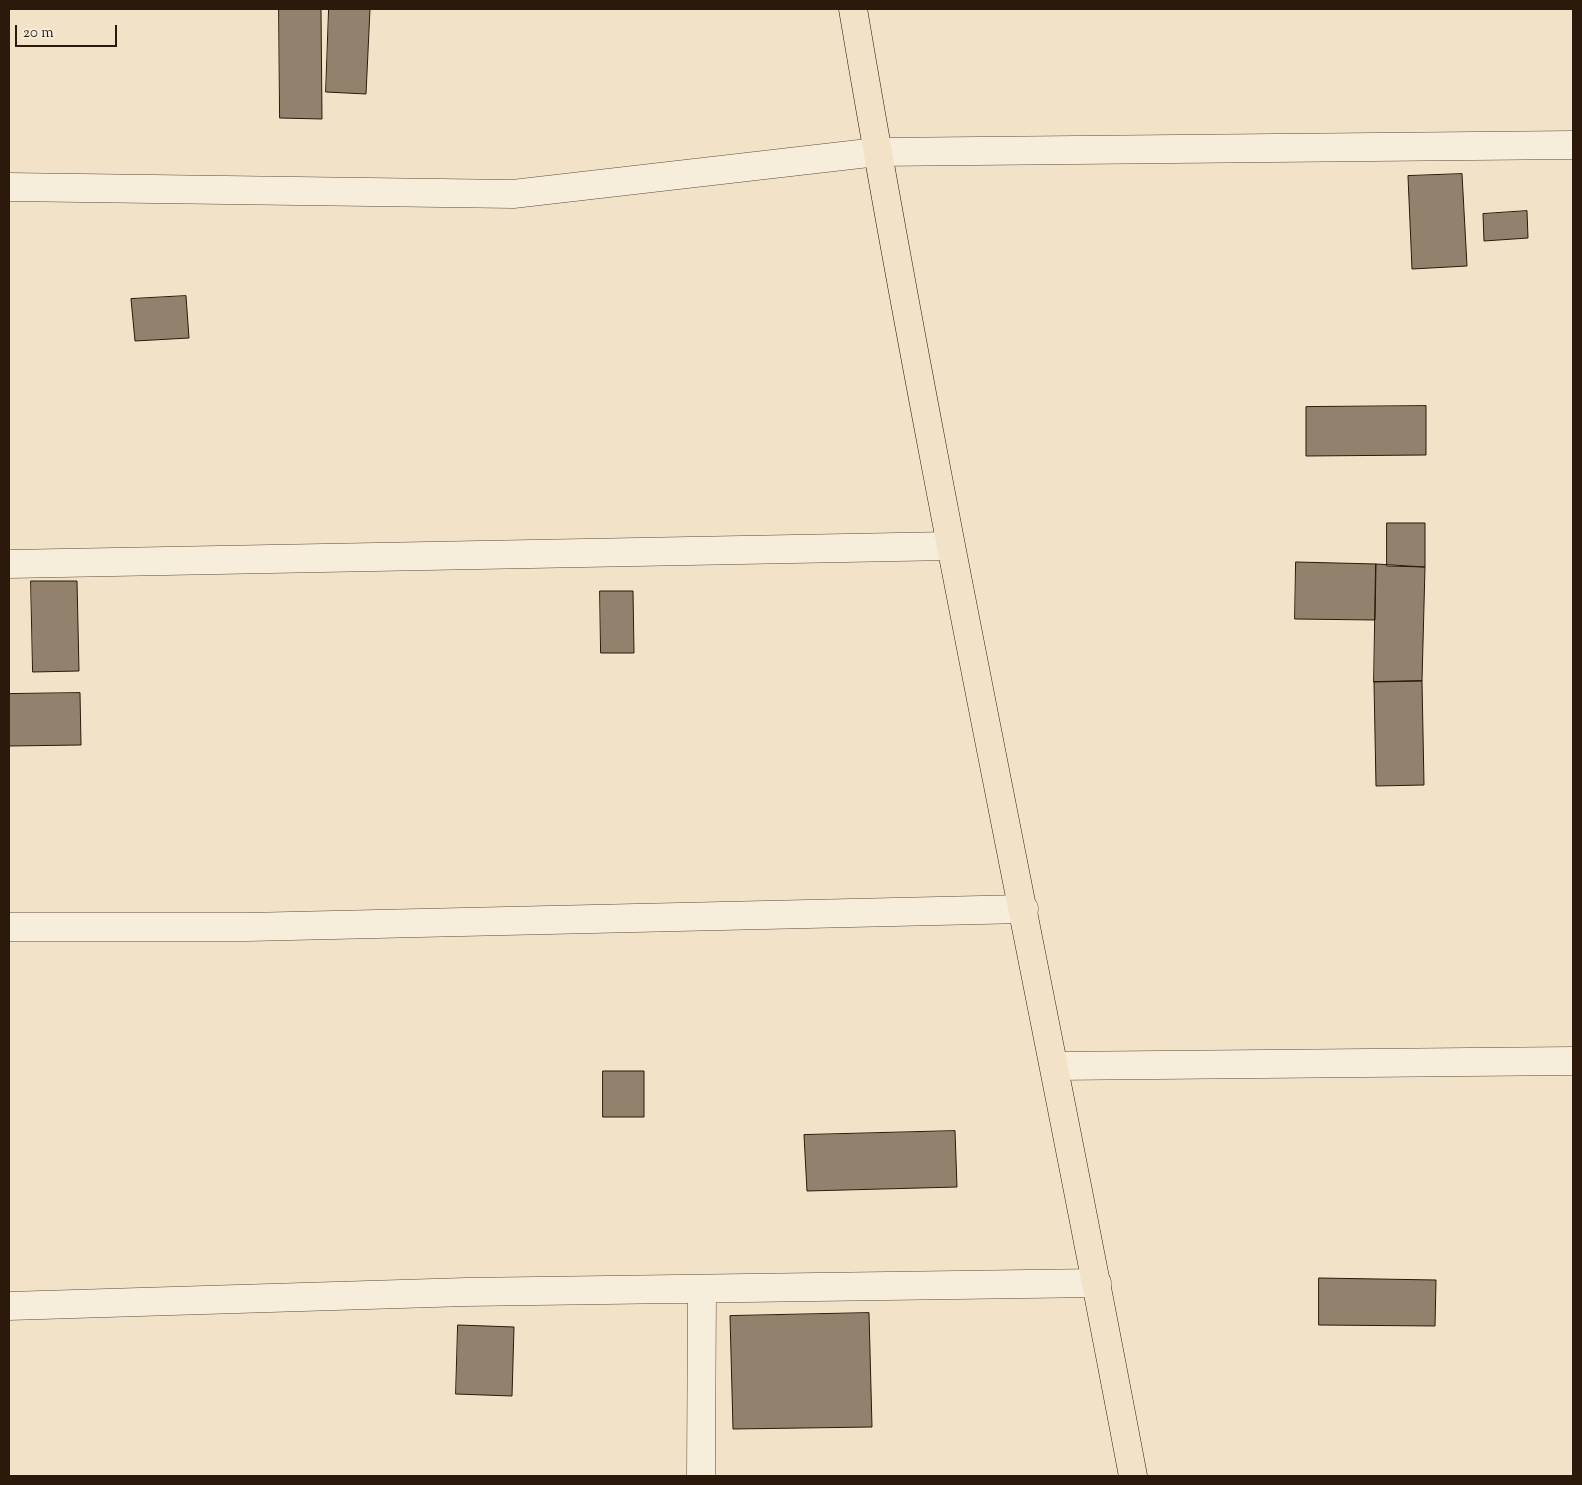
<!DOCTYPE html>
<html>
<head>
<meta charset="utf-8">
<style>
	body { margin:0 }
	#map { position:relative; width:1582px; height:1485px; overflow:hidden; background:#f2e3c8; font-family:"Sorts Mill Goudy",serif }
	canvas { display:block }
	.frame { position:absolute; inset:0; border:10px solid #2b190b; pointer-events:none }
	.scale { position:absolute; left:15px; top:25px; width:102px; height:22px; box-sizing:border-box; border:2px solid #2b190b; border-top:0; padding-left:6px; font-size:15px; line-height:18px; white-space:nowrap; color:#2b190b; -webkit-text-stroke:4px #f7eddb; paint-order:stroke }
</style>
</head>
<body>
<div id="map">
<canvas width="1582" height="1485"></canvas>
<div class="frame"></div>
<div class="scale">20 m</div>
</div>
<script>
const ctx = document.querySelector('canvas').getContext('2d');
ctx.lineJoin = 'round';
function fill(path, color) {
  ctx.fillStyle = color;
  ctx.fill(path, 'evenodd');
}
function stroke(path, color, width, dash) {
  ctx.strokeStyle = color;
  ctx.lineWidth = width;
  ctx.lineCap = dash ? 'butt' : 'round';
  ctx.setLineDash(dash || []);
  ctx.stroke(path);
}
const building = new Path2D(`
	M279,9H321L322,119L280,118Z
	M329,9H370L366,94L326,92Z
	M1462,174L1467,266L1412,269L1408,176Z
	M1527,211L1528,238L1484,241L1483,214Z
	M186,296L189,338L135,341L131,299Z
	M1426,406V455L1306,456V407Z
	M1387,523H1425V567L1387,566Z
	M1296,562L1376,564L1375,620L1295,619Z
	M1376,564L1425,567L1422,681L1374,682Z
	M31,581H77L79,671L33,672Z
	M600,591H633L634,653H601Z
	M1422,681L1424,785L1376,786L1374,682Z
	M80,693L81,745L9,746V694Z
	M603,1071H644V1117H603Z
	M955,1131L957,1187L807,1191L804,1135Z
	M1319,1278L1436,1280L1435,1326L1319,1325Z
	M869,1313L872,1427L733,1429L730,1316Z
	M458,1325L514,1327L512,1396L456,1394Z`);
fill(building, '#92826d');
stroke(building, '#2b190b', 1);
const minor = new Path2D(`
	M9,187L513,194L877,152L1573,145
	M9,564L950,546
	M9,927H247L1024,909
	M1055,1066L1573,1061
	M9,1306L466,1292L1097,1283
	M701,1476L702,1289`);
const major = new Path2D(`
	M853,9C936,500 1041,987 1133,1476`);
stroke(minor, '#5d4c3a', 29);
stroke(major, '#2b190b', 29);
stroke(minor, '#f7eddb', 28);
stroke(major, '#f2e3c8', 28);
</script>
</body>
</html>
